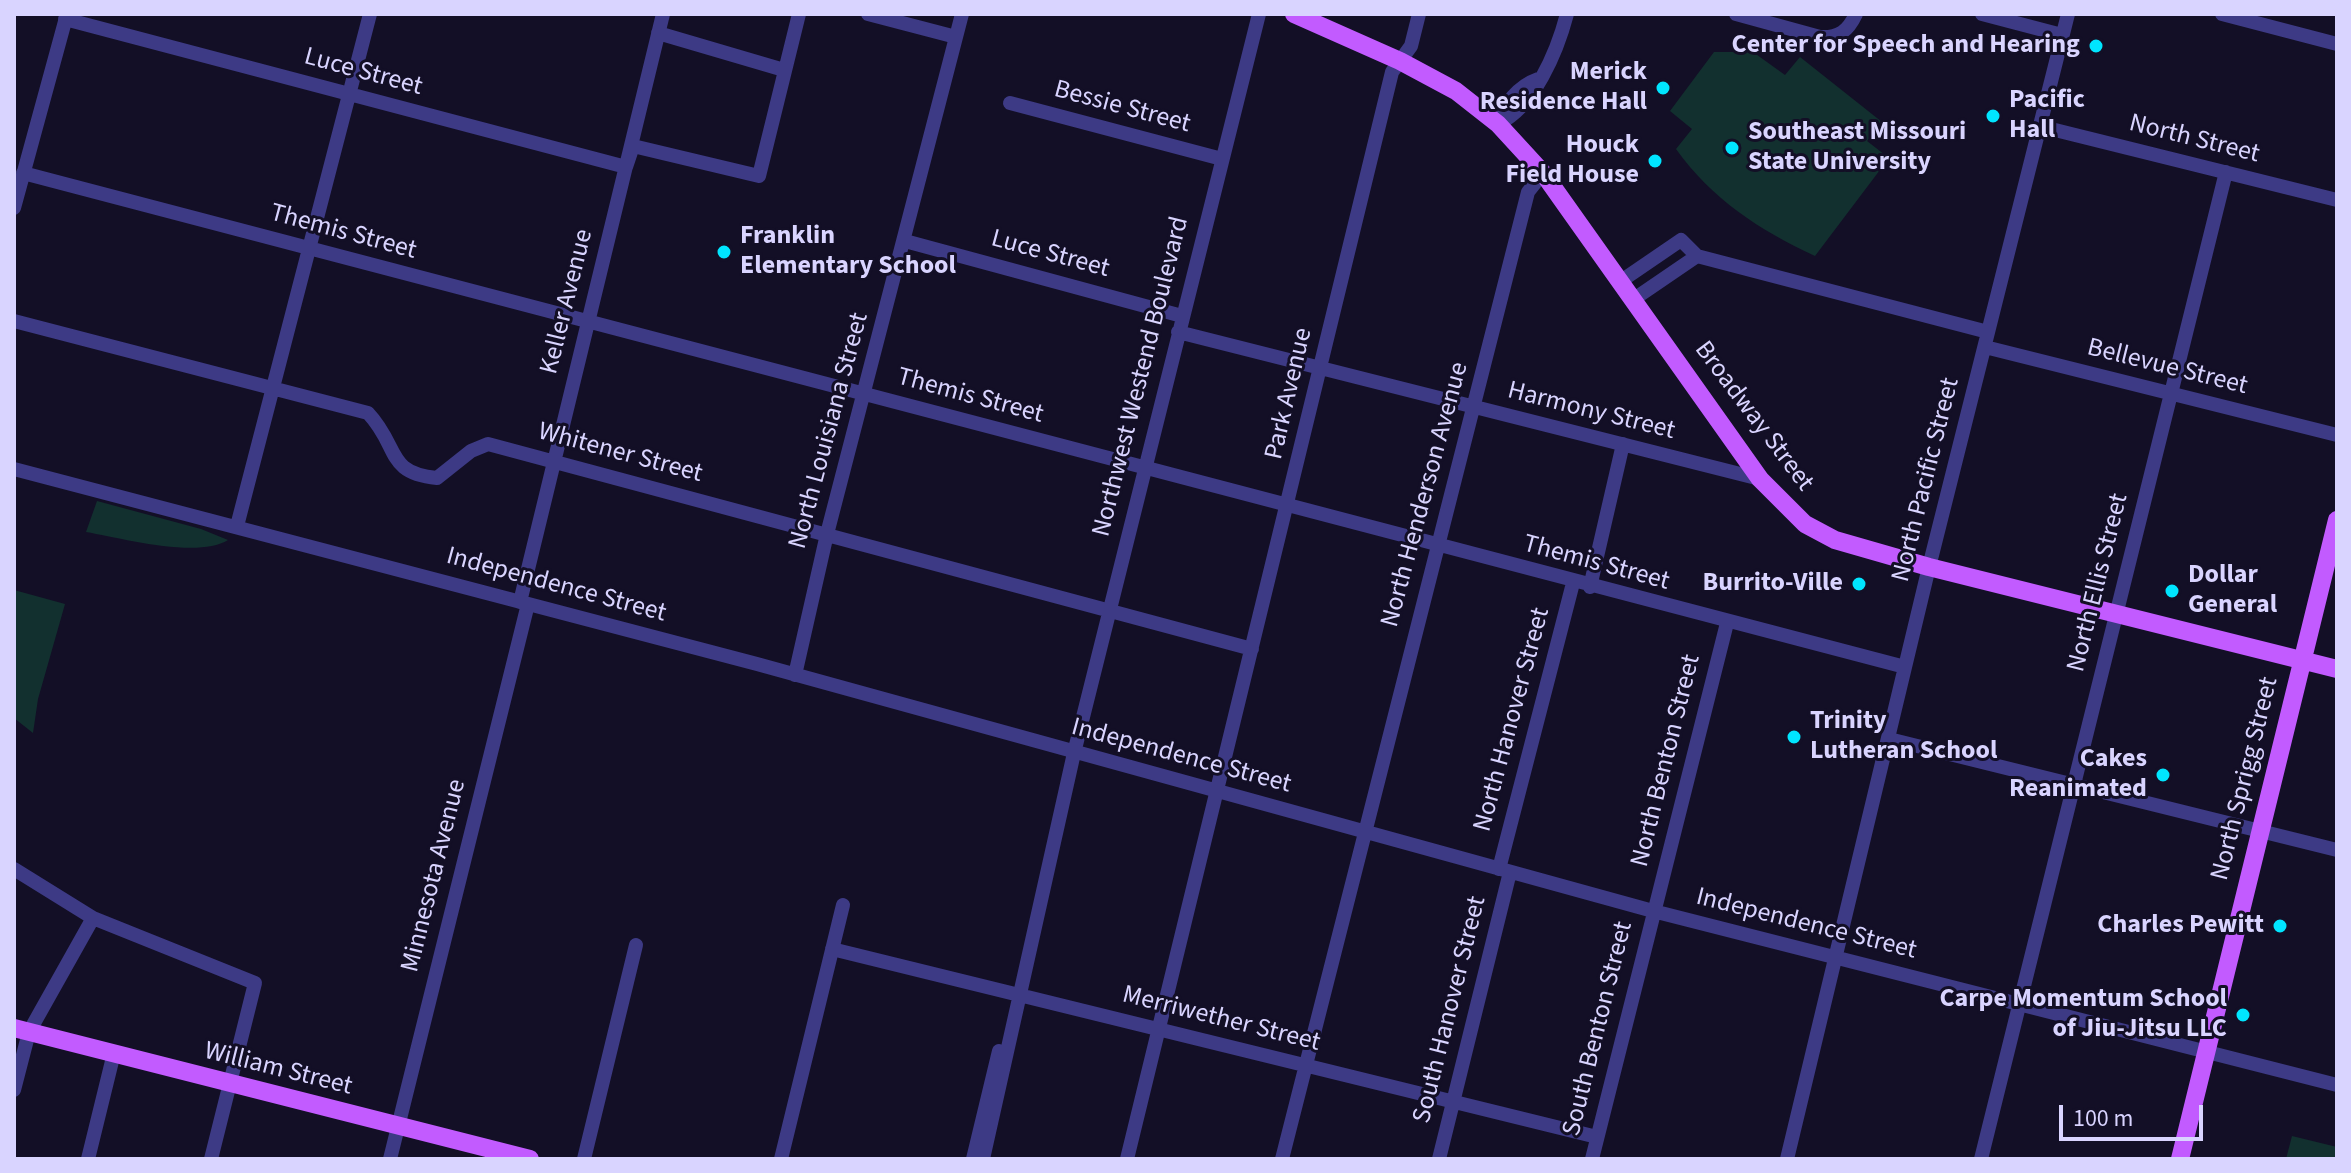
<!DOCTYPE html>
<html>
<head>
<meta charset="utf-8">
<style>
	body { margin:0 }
	#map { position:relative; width:2351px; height:1173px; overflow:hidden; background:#130f26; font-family:"Source Sans 3",sans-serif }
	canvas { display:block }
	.frame { position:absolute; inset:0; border:16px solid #d9d4ff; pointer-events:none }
	.scale { position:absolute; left:2059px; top:1105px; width:144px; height:36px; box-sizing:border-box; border:4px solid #d9d4ff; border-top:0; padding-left:10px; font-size:24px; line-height:28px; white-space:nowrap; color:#d9d4ff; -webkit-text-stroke:6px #130f26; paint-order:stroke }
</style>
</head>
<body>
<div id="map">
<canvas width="2351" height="1173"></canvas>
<div class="frame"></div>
<div class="scale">100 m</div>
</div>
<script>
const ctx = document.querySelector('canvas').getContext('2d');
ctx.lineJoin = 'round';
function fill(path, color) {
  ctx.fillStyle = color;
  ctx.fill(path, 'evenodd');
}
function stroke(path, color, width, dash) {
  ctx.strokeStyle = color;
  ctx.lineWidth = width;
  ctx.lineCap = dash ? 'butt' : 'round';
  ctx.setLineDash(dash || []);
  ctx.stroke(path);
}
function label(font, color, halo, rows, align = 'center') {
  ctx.font = font + ' "Source Sans 3",sans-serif';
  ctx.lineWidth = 6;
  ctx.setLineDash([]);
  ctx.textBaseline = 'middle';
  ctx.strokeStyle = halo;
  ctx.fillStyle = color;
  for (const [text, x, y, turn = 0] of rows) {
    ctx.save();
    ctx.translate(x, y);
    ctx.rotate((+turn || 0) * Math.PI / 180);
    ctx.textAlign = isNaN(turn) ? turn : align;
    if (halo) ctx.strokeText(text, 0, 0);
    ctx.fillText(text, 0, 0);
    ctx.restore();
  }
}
fill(new Path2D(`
	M1714,52H1753L1785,75L1800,57L1882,122L1867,141L1889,158L1815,256C1759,230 1712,199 1676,149L1692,129L1670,111Z
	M97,501L201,529L228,540C198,559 121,538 86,532Z
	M14,590L65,604L38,699L33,733L14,718Z
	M2292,1136L2337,1147V1159H2286Z`), '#12302f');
stroke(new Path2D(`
	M868,14L956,37
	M1736,14L1820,37C1839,38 1848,31 1856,14
	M1982,14L2062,35
	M2222,14L2337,44
	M65,19L626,167L633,146L759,176L799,14
	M658,33L784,70
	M1010,103L1222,159
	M1498,124C1534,107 1557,52 1567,14
	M1498,124C1504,104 1518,86 1538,79
	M2039,126L2337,200
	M23,173L1905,667
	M14,208L67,14
	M905,241L1182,316
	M1621,281L1681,240L1697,256L1988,332
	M1634,299L1697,256
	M14,321L368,413C400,447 385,473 437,478L471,451L488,444L1252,649
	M1178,332L1760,479
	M1985,347L2337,435
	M14,469L757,664L1653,911L2337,1085
	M237,526L370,14
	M1590,587L1623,444
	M520,602L663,14
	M795,675L827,534L962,14
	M1889,739L2337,850
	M14,869L93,918L255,983L211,1159
	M1499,869L1573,583
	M832,949L1597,1137
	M14,1090L29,1032L93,918
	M88,1159L114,1053
	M390,1159L528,604
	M584,1159L636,945
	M781,1159L843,905
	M973,1159L999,1051
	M983,1159L1074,753L1259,14
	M1127,1159L1392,72L1411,46L1419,14
	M1282,1159L1528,192L1543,173
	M1439,1159L1510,872
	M1592,1159L1727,623
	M1787,1159L1929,567L2068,14
	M1981,1159L2226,172`), '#3d3a85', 14);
stroke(new Path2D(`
	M1294,14L1400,61L1456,91L1498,124L1543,173L1760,479L1805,524L1835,540L1929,567L2337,669
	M14,1028L530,1159
	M2180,1159L2337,520`), '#c25bff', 18);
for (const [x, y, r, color] of [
	[2096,46,8,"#00e5ff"],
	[1663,88,8,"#00e5ff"],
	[1993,116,8,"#00e5ff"],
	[1732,148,8,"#00e5ff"],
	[1655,161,8,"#00e5ff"],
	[724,252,8,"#00e5ff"],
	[1859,584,8,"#00e5ff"],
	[2172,591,8,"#00e5ff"],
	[1794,737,8,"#00e5ff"],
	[2163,775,8,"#00e5ff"],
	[2280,926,8,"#00e5ff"],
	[2243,1015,8,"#00e5ff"]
]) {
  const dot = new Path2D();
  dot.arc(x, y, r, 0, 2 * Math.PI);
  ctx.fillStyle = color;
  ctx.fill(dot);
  stroke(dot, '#130f26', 3);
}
label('bold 26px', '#d9d4ff', '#130f26', [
	["Center for Speech and Hearing",2080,46],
	["Merick",1647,73],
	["Residence Hall",1647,103],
	["Pacific",2009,101,"left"],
	["Hall",2009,131,"left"],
	["Southeast Missouri",1748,133,"left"],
	["State University",1748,163,"left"],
	["Houck",1639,146],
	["Field House",1639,176],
	["Franklin",740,237,"left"],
	["Elementary School",740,267,"left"],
	["Dollar",2188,576,"left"],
	["General",2188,606,"left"],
	["Burrito-Ville",1843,584],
	["Trinity",1810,722,"left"],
	["Lutheran School",1810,752,"left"],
	["Cakes",2147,760],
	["Reanimated",2147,790],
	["Charles Pewitt",2264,926],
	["Carpe Momentum School",2227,1000],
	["of Jiu-Jitsu LLC",2227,1030]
], 'right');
label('26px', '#d9d4ff', '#130f26', [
	["Luce Street",363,73,15],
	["Bessie Street",1122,108,15],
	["North Street",2194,140,14],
	["Themis Street",343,233,15],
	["Luce Street",1050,255,15],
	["Keller Avenue",568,302,-76],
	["Bellevue Street",2167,368,14],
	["Northwest Westend Boulevard",1142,377,-76],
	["Park Avenue",1290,394,-77],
	["Themis Street",970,397,15],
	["Harmony Street",1591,412,14],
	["Broadway Street",1753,417,53],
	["North Louisiana Street",830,431,-75],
	["Whitener Street",620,454,15],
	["North Pacific Street",1927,480,-76],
	["North Henderson Avenue",1426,495,-75],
	["Themis Street",1596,564,15],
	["North Ellis Street",2099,583,-76],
	["Independence Street",556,586,15],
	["North Hanover Street",1513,720,-75],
	["Independence Street",1181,757,15],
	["North Benton Street",1667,761,-76],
	["North Sprigg Street",2246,779,-76],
	["Minnesota Avenue",435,876,-76],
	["Independence Street",1806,925,14],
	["South Hanover Street",1451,1010,-76],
	["Merriwether Street",1221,1020,14],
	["South Benton Street",1599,1029,-76],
	["William Street",278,1070,14]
]);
</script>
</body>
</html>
